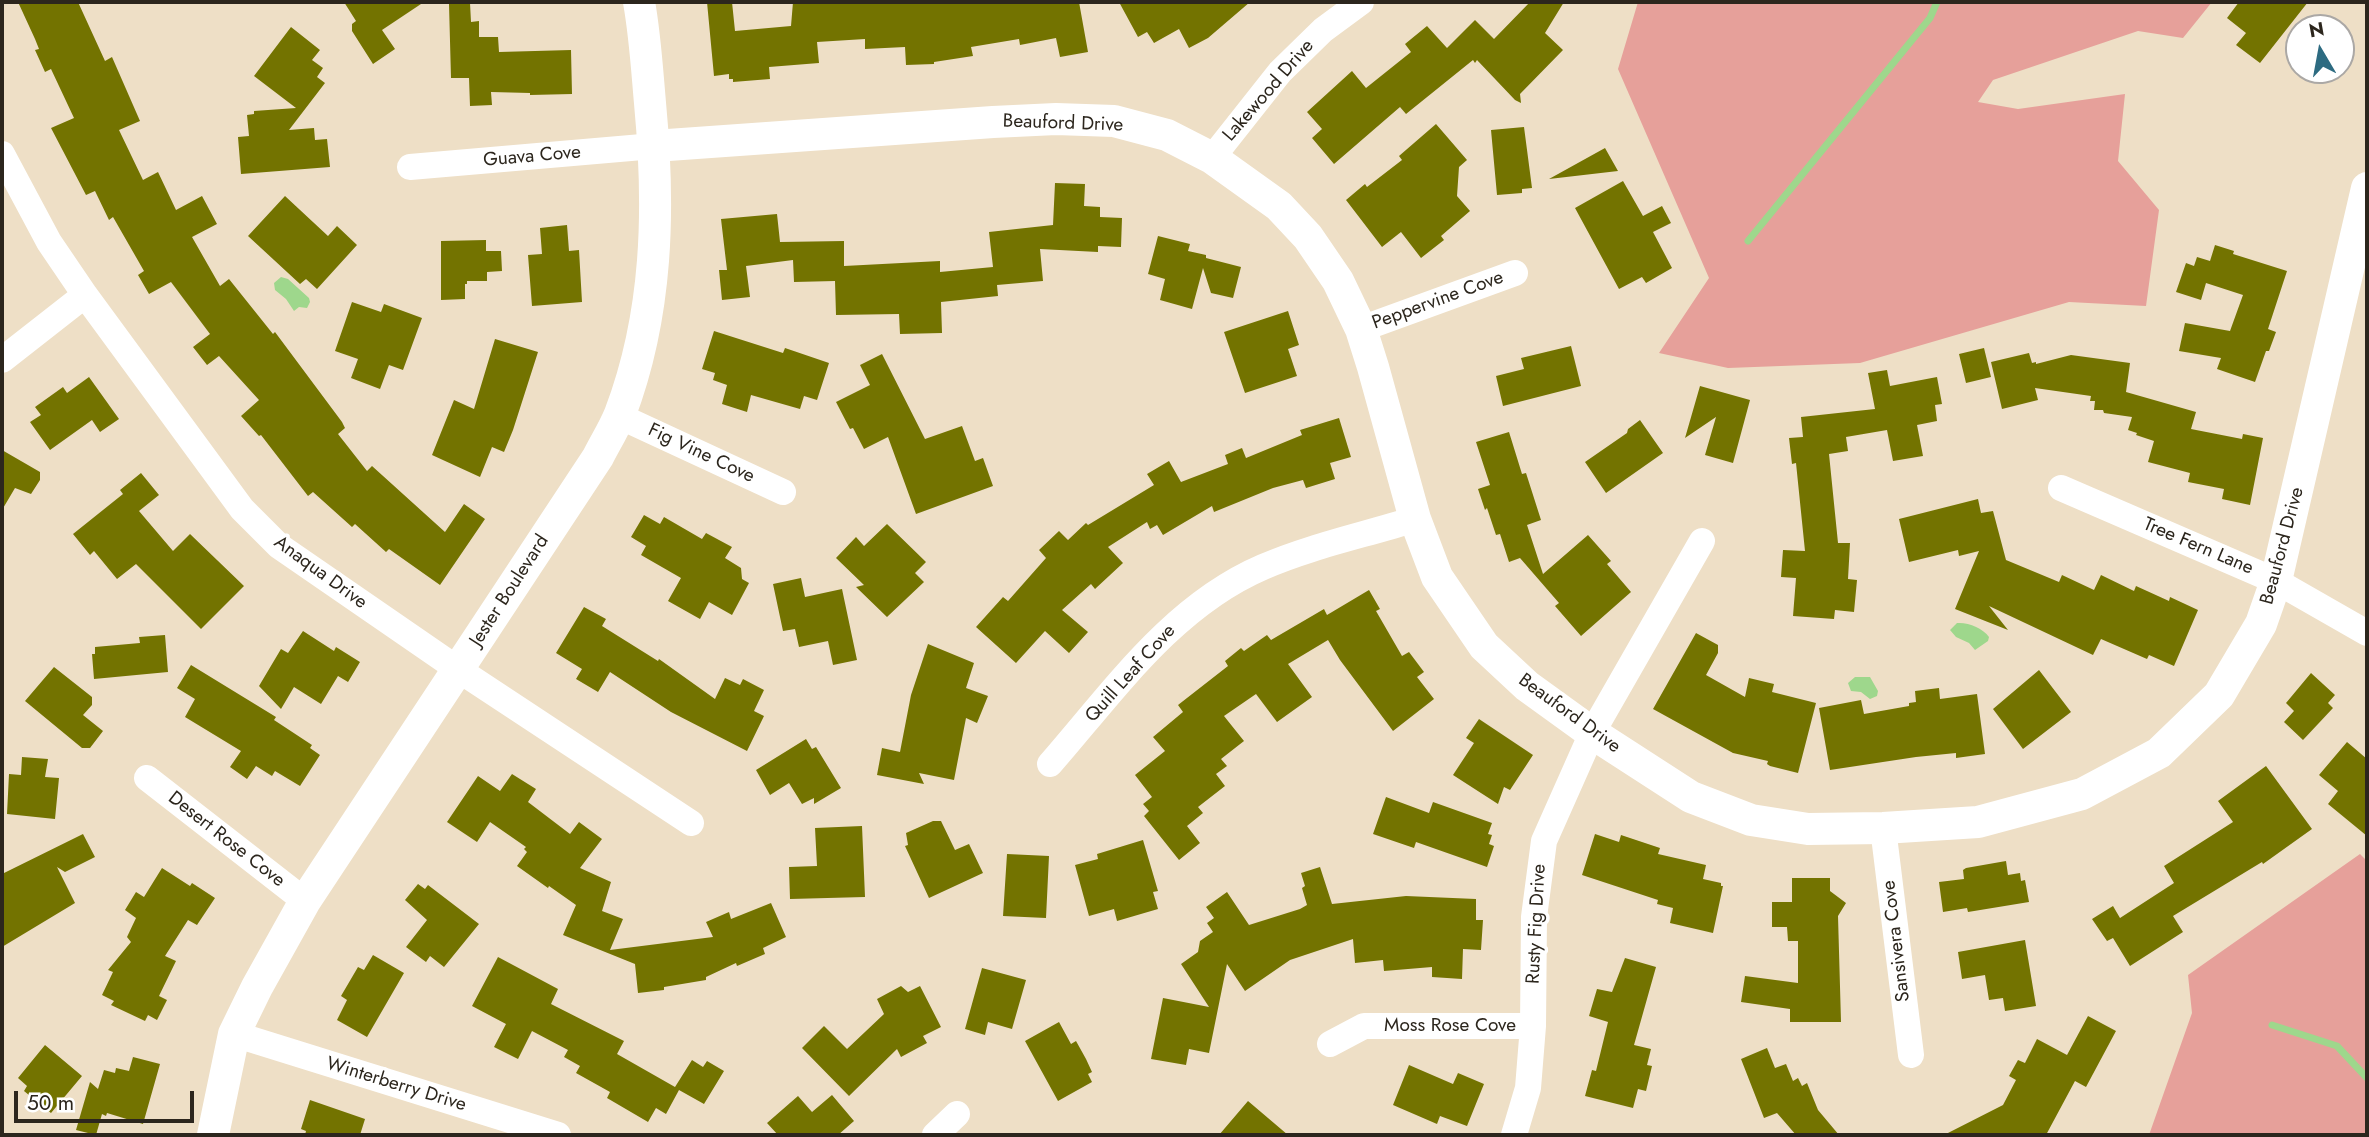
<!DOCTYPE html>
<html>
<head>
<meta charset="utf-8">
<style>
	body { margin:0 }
	#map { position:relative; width:2369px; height:1137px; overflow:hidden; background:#eedfc6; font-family:Jost,sans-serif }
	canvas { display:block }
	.frame { position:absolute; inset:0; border:4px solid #2c261d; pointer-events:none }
	.north { position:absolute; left:2285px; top:14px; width:70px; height:70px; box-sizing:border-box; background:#fff; border:2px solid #aba8a5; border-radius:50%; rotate:350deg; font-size:19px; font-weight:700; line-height:28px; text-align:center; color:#2c261d }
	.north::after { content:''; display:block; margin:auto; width:24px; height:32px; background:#2d6b81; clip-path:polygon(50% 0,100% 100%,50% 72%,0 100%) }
	.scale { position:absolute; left:14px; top:1091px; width:180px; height:32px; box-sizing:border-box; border:4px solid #2c261d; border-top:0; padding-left:9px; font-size:21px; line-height:24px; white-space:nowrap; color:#2c261d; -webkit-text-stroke:5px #fff; paint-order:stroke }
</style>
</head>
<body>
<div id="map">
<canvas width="2369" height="1137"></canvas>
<div class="frame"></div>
<div class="north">N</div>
<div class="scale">50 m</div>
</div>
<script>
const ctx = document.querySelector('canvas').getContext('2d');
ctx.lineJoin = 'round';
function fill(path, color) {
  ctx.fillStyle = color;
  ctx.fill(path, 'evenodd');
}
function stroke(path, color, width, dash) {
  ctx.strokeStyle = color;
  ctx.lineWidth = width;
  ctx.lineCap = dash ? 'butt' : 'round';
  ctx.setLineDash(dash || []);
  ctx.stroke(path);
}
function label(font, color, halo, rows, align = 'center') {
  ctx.font = font + ' Jost,sans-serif';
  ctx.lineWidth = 7;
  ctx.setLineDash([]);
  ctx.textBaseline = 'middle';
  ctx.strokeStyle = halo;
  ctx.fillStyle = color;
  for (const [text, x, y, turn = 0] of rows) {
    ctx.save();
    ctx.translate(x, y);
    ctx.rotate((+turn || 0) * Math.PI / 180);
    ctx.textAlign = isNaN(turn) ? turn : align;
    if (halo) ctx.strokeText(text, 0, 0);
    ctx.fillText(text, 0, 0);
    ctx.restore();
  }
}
fill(new Path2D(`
	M1638,2H2212L2183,38L2138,31L1993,80L1978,102L2018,109L2125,94L2118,161L2159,210L2146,306L2069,302L1860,363L1728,368L1659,353L1709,278L1618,69Z
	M2360,854L2367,861V1135H2149L2192,1013L2188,975Z`), '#e6a09a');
fill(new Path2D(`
	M281,277L288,279L309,298L310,302L307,308L299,307L294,311L286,299L275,290L274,283Z
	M1957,623C1968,622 1983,628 1989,637L1988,641L1975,650L1969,643L1956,637L1950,630Z
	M1855,677H1870L1878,691L1877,696L1870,699L1861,692L1851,691L1848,683Z`), '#9ed78c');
stroke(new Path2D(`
	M1748,241L1930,18L1937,2
	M2272,1025L2337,1046L2367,1078`), '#9ed78c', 7);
fill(new Path2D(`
	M18,2H78L105,61L112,57L140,121L119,130L143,180L158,172L176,210L202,196L217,224L192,237L220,286L229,279L273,334L275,332L342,422L345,428L338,434L367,471L372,466L445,532L464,504L485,519L440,585L389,549L386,552L355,524L352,527L313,492L308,496L261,435L259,436L241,416L259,400L219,356L207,365L193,347L210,334L171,282L149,294L138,275L144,271L113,217L109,220L95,191L86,195L51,128L74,118L51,69L45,72L35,50L39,49L35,39Z
	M344,2H424L382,30L395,49L373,64L352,31V24L356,21Z
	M707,2H732L735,31L791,26L793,2H1079L1088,52L1060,57L1056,38L1020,45L1019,39L971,47L973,56L934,62V64L906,65L905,47L865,49V39L817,42L819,63L769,67L770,79L733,82V79H729V74L714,76Z
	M1119,2H1250L1208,38L1189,48L1179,29L1154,43L1147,32L1138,37Z
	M1530,2H1564L1545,33L1563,50L1520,94L1521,103L1515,100L1477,60L1475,63L1473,60L1406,114L1400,107L1334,164L1312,138L1322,129L1307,112L1352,71L1366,88L1411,52L1405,44L1427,26L1447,48L1475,20L1494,39Z
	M2239,2H2308L2260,63L2236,45L2246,33L2227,18Z
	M470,3L471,22L479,21V37H498L499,52L571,50L572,94L530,95V93L491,92L492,105L470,106L469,78H451L449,4Z
	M291,27L320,50L312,60L323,68L317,77L325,83L289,130L314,128L315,140L327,139L330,167L241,174L238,137L249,136L247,115L254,114V111L296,108L254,76Z
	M1436,124L1467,160L1459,167L1457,196L1470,211L1441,236L1444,240L1421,258L1401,232L1382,247L1346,200L1365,184L1367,187L1402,160L1399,156Z
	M1524,127L1532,188L1522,189V193L1497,195L1491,130Z
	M1605,148L1618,171L1549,179Z
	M1623,181L1643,216L1662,206L1671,223L1653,232L1672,268L1646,283L1642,277L1619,289L1575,208Z
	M1055,183L1085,184L1084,206L1100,207V217L1122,218L1121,247L1098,246V252L1040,249L1043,281L997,285L998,296L941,302L942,333L900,334L899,314L836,315L835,281L794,282L793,260L746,266L750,297L722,300L719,270H727L721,219L777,214L780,242L844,241V266L940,261V272L993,267L989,232L1053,225Z
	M285,196L328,236L337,226L357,245L317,289L306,279L300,284L248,236Z
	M567,225L569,251L579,250L582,302L532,306L528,255L542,254L540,228Z
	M1158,236L1190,244L1188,251L1206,255V258L1241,267L1233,298L1211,293L1203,268L1192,309L1160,300L1165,279L1148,274Z
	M486,240V251H501L502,271L487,272V281H467V284H465V299L441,300V241Z
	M2215,245L2234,251L2233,254L2287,271L2268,329L2276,332L2269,351H2266L2255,382L2217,369L2221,358L2179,351L2185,323L2230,331L2243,295L2206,283L2201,300L2176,292L2186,263L2194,266L2197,257L2210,261Z
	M352,302L381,312L384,304L422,318L403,370L389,365L380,389L351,378L358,359L335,351Z
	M1288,311L1299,345L1288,349L1297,376L1245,393L1224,332Z
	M714,331L783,353L785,348L829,363L817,400L804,396L800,409L751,395L747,412L722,404L727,385L713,380L715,373L702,369Z
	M495,339L538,352L513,430L504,452L492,447L480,477L432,455L454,400L474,409Z
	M1571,346L1581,386L1503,406L1496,376L1524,369L1521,358Z
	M1984,348L1991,377L1966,383L1959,354Z
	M2029,353L2032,363L2036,362V364L2071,355L2130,363L2126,392L2196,412L2191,429L2242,439L2243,434L2263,438L2250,505L2222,499L2224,489L2188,482L2190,473L2148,462L2154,441L2136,435L2137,433L2128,430L2132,417L2104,413L2103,410H2094L2095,401H2090L2091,396L2035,388L2038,400L2002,409L1991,362Z
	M882,354L925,439L962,426L975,461L983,458L993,486L916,514L888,437L864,449L853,428L850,429L836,402L870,385L860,365Z
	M1887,370L1890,386L1937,377L1942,404L1935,405L1937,421L1917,425L1923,456L1893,461L1887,430L1846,437L1848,451L1829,454L1838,543H1850L1848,579L1857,580L1854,612L1835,610L1834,619L1793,616L1796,578L1781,577L1783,550L1805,551L1796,463L1792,464L1789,438L1803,437L1801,417L1875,409L1868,373Z
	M89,377L119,419L100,432L92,420L50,450L30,422L41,415L35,407L63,387L67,393Z
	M1700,386L1750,400L1733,463L1705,455L1716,417L1685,438Z
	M1339,418L1351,457L1330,463L1335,479L1306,488L1303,480L1273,488L1214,512L1212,506L1163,535L1157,525L1150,529L1147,522L1108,547L1123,563L1095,589L1091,584L1062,610L1088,632L1069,653L1045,631L1016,663L976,627L1003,597L1008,601L1046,558L1039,550L1059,531L1068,540L1086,523L1088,525L1154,485L1147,474L1169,461L1181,482L1228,464L1225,455L1242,448L1246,458L1302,435L1300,430Z
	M1640,420L1663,453L1606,493L1585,462L1627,433L1628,429Z
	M1509,432L1522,474L1526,473L1541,520L1527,525L1543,574L1588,535L1611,561L1607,564L1631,592L1581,636L1555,606L1559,603L1520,558L1509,562L1500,534L1496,535L1487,508L1485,510L1478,489L1490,485L1476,442Z
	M2,450L40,472V480L31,494L15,488L2,510Z
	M141,473L159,495L139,511L173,551L190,534L244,586L201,629L136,564L117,579L94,551L90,555L73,534L123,494L120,490Z
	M1978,499L1981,513L1993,511L2006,560L2059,582L2062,575L2094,590L2101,575L2134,591L2136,586L2169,601L2170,597L2198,610L2174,666L2149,655L2147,659L2101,639L2093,655L1989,606L2008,630L1955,609L1979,551L1959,556L1958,550L1909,562L1899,519Z
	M644,515L660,524L664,517L702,539L706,533L732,547L725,558L741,568L742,579L749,583L732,615L709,602L700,619L668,601L681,578L641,555L646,546L631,537Z
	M887,524L926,562L915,573L924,582L887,617L856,587L864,585L836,558L856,537L864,546Z
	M801,578L805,597L842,589L857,660L833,665L828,641L799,647L795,629L783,631L773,584Z
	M1369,590L1380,609L1376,611L1402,656L1409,652L1424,672L1417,677L1434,699L1393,731L1340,660L1328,640L1288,664L1312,697L1277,722L1256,694L1224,716L1244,741L1221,759L1227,766L1216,774L1225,786L1198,807L1203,813L1187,826L1200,843L1179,860L1144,816L1149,811L1143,804L1152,797L1135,775L1165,751L1153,737L1183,712L1178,705L1228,666L1225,661L1241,648L1244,651L1267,635L1271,640L1324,609L1327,615Z
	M584,607L606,619L602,626L658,661L659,659L715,699L725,678L740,685L743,679L764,690L754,711L764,716L747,751L671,712L610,672L598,692L576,679L582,669L556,653Z
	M303,631L334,651L336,647L360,662L348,682L338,676L321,704L294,687L281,709L259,686L281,649L288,653Z
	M1696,633L1718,645V653L1706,675L1745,697L1749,678L1774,684L1772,692L1816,703L1798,773L1770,766L1767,764L1768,761L1733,753L1653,709Z
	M165,635L168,672L94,679L92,654H95V647L140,643L139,637Z
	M928,644L974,663L966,688L988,696L977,723L966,718L954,780L919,773L924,784L877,775L882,748L900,752L911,695Z
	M191,665L276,717L274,720L312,745L310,748L320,755L300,786L275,771L272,776L256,766L247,779L230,767L241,751L185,717L195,699L177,688Z
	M54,667L92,697V705L83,715L103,731L90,748H82L25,701Z
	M2039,670L2071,712L2023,749L1993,709Z
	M2311,673L2335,695L2328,703L2333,708L2303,740L2284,722L2294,711L2286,703Z
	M1939,688L1940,699L1977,694L1985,754L1956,758V753L1916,757L1830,770L1819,708L1861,700L1864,714L1909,706V703L1916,702L1915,691Z
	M1479,719L1533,755L1510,790L1504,787L1498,804L1453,775L1474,743L1466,738Z
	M806,739L812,749L816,747L841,788L814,804V798L802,804L789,783L770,795L756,770Z
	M2347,742L2367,759V836L2328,804L2338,791L2319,775Z
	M22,757L48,759L45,777L59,778L55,819L7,814L9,774L21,775Z
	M2266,766L2312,829L2263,864L2262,862L2173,916L2183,932L2130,966L2113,938L2107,941L2092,919L2113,906L2120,918L2174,883L2164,866L2233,822L2218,801Z
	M512,774L536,789L528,802L570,834L579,822L602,839L580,868L611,882L602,911L623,919L610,950L713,937L706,922L729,912L731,919L771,903L786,937L763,948L765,954L737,966L736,963L706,977V980L664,987V990L638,993L635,964L563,935L576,905L549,886L548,888L517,866L527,852L524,849L526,847L490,822L477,842L447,822L478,776L500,791Z
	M1386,797L1429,813L1433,802L1492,823L1488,834L1492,835L1489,844L1494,846L1487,867L1416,842L1414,848L1373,834Z
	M933,821H941L955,850L969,844L983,873L929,898L905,846L908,845L906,833Z
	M862,826L865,897L790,899L789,867L817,866L815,828Z
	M83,834L95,857L65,872L57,867L75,903L2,947V874Z
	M1595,834L1619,842L1621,835L1660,848L1658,854L1706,865L1703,879L1721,883V886H1723L1713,933L1670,923L1673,908L1657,904L1658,900L1582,875Z
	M1143,840L1158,891L1153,892L1158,909L1117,921L1114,909L1089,916L1075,865L1098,859L1097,854Z
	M1007,854L1049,856L1046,918L1003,916Z
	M2006,861L2008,875L2020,873L2021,881L2025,880L2029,902L1968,912L1967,908L1943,912L1939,882L1964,879L1963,870L1966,868Z
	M1320,867L1332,904L1406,896L1476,899V920H1483L1481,950L1463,949L1462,979L1432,977V967L1384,971L1383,960L1355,963L1353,939L1290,960L1245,991L1227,964L1209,1053L1189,1049L1186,1065L1151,1059L1163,998L1209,1007L1181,964L1198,952L1200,941L1213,932L1207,923L1214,918L1206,907L1227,892L1249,925L1300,909L1307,905L1302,888L1305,886L1301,873Z
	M162,868L190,886L192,883L215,898L197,925L188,920L165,956L176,961L159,996L167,1000L157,1020L148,1015L145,1021L111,1005L114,1001L102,995L113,972L108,970L131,942L127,937L136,918L125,910L136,892L144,897Z
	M1792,878H1830V891L1846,903L1838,916L1841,1022H1790V1009L1741,1002L1745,976L1798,983V941H1788L1787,927H1772V902H1792Z
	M418,884L425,889L428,885L479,924L444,967L430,956L426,962L406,947L427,920L405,900Z
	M2025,940L2036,1006L2005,1011L2003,998L1989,1000L1985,975L1962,979L1958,952Z
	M373,955L404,973L367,1037L337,1020L347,1000L341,996L358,967L364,970Z
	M498,957L558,989L551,1004L624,1041L617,1054L675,1087L692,1060L703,1067L707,1061L724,1071L704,1104L679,1090L666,1114L656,1108L648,1122L607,1098L610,1092L576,1073L580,1066L564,1057L568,1050L532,1031L518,1059L494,1047L506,1024L472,1006Z
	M1625,958L1656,967L1634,1045L1651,1049L1647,1065L1652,1066L1646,1091L1638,1089L1633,1108L1585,1096L1592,1070L1596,1071L1608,1022L1589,1016L1597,989L1612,992Z
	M982,968L1026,980L1012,1029L988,1022L985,1035L965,1029Z
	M901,986L908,992L920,986L941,1027L923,1036L927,1043L901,1057L897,1049L849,1096L802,1048L824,1026L847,1049L884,1014L877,999Z
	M2088,1016L2116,1031L2086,1087L2075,1081L2046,1135H1944L2003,1105L2016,1080L2009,1076L2018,1060L2025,1063L2037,1039L2067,1055Z
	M1059,1022L1071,1044L1076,1041L1086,1059L1092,1072L1088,1074L1092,1082L1058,1101L1025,1041Z
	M45,1045L82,1076L51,1113L24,1091L27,1086L18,1078Z
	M1767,1048L1775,1068L1786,1064L1793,1081L1798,1078L1802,1086L1807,1083L1818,1110L1839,1135H1796L1777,1113L1764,1118L1741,1059Z
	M133,1057L160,1064L143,1124L107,1113L106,1116L102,1114L96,1135L76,1130L90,1082L98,1089L104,1070L115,1073L116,1068L129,1071Z
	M1409,1065L1453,1084L1458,1073L1484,1084L1467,1126L1440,1116L1437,1124L1393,1105Z
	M832,1095L854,1121L838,1135H778L767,1123L798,1096L812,1112Z
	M310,1100L365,1119L360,1135H305L306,1131L301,1129Z
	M1248,1101L1288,1135H1219Z`), '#737300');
stroke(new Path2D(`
	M2,154L49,242L85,295L242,509L279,546L459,670L691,823
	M1212,158L1280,72L1323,30L1361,2
	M410,167L654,146
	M1361,329L1515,273
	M2,360L85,295
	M619,416L783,492
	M2061,488L2276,581L2367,633
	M1050,764C1113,692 1172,606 1263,567C1311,546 1365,535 1415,519
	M147,778L305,901
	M1883,828L1911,1055
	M234,1034L558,1135
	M1330,1044L1364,1026H1533
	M935,1135L957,1114
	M1514,1135L1528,1088L1533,1026L1534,917L1544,841L1592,733L1702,541`), '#fff', 26);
stroke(new Path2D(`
	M654,146L993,122L1056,119L1114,121L1167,135L1212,158L1279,206L1308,237L1338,281L1361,329L1373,367L1415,519L1437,577L1484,646L1527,686L1592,733L1691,797L1751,820L1808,829L1883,828L1978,822L2082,794L2159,753L2219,695L2261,624L2276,581L2367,188
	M213,1135L234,1034L257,987L305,901L598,457C605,443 614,429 620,414C658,314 660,209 650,103C647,69 645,35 639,2`), '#fff', 32);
label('19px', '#2c261d', '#fff', [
	["Lakewood Drive",1269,91,-49],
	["Beauford Drive",1063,124,2],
	["Guava Cove",532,157,-5],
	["Peppervine Cove",1438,301,-20],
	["Fig Vine Cove",701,454,25],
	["Beauford Drive",2283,546,-75],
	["Tree Fern Lane",2198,547,23],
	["Anaqua Drive",320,573,36],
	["Jester Boulevard",510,591,-57],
	["Quill Leaf Cove",1131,674,-48],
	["Beauford Drive",1569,714,36],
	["Desert Rose Cove",226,840,38],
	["Rusty Fig Drive",1537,924,-87],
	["Sansivera Cove",1897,941,-97],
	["Moss Rose Cove",1450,1026],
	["Winterberry Drive",396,1085,17]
]);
</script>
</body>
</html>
